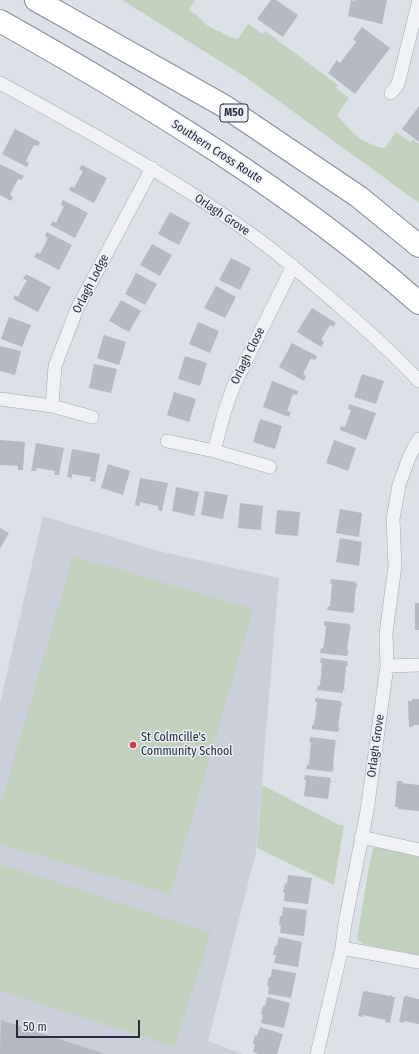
<!DOCTYPE html>
<html>
<head>
<meta charset="utf-8">
<style>
	body { margin:0 }
	#map { position:relative; width:419px; height:1054px; overflow:hidden; background:#dce0e7; font-family:"Fira Sans Condensed",sans-serif }
	canvas { display:block }
	.scale { position:absolute; left:16px; top:1020px; width:124px; height:18px; box-sizing:border-box; border:2px solid #262e3e; border-top:0; padding-left:5px; font-size:12px; line-height:14px; white-space:nowrap; color:#262e3e; -webkit-text-stroke:3px #eceff5; paint-order:stroke }
</style>
</head>
<body>
<div id="map">
<canvas width="419" height="1054"></canvas>
<div class="scale">50 m</div>
</div>
<script>
const ctx = document.querySelector('canvas').getContext('2d');
ctx.lineJoin = 'round';
function fill(path, color) {
  ctx.fillStyle = color;
  ctx.fill(path, 'evenodd');
}
function stroke(path, color, width, dash) {
  ctx.strokeStyle = color;
  ctx.lineWidth = width;
  ctx.lineCap = dash ? 'butt' : 'round';
  ctx.setLineDash(dash || []);
  ctx.stroke(path);
}
function label(font, color, halo, rows, align = 'center') {
  ctx.font = font + ' "Fira Sans Condensed",sans-serif';
  ctx.lineWidth = 3;
  ctx.setLineDash([]);
  ctx.textBaseline = 'middle';
  ctx.strokeStyle = halo;
  ctx.fillStyle = color;
  for (const [text, x, y, turn = 0] of rows) {
    ctx.save();
    ctx.translate(x, y);
    ctx.rotate((+turn || 0) * Math.PI / 180);
    ctx.textAlign = isNaN(turn) ? turn : align;
    if (halo) ctx.strokeText(text, 0, 0);
    ctx.fillText(text, 0, 0);
    ctx.restore();
  }
}
fill(new Path2D(`
	M43,516L158,551L279,578L256,852L208,1041L243,1054H0V704Z`), '#cacfd9');
fill(new Path2D(`
	M122,0H195L189,10L198,16L205,24L215,30L221,32L229,37L238,39L248,24L263,34L265,31L338,85L336,88L349,98L337,115C352,132 361,144 385,148L396,132L410,142L413,139L419,144V203L247,78Z
	M73,556L253,609L170,894L0,844V807Z
	M262,785L339,825H344L334,885L257,848Z
	M376,847L419,853V955L363,944L357,939L370,861L373,849Z
	M0,864L211,933L174,1047L0,990Z`), '#c2d1bd');
fill(new Path2D(`
	M271,0H276L298,15L283,37L257,19Z
	M351,0L355,1V0H387L382,24L348,16Z
	M362,27L390,48L355,94L328,73L337,60L340,63L356,42L353,39Z
	M419,106V142L402,129Z
	M15,129L40,142L38,146L34,145L26,161L29,163L27,167L2,154Z
	M0,164L24,176L21,180L18,179L10,195L13,197L11,201L0,195Z
	M82,165L107,178L94,203L69,190L71,186L74,188L83,171L79,169Z
	M63,200L88,213L75,238L50,225L53,221L56,223L64,206L61,205Z
	M170,212L190,223L179,245L158,234Z
	M47,232L72,245L59,270L34,257L37,252L40,254L48,238L45,236Z
	M152,244L172,255L160,276L140,265Z
	M231,258L251,268L240,290L219,280Z
	M136,273L157,284L145,305L125,294Z
	M26,274L51,287L38,312L13,299L15,295L18,297L22,289L27,280L23,279Z
	M216,286L236,297L225,318L204,308Z
	M121,300L141,311L129,332L109,321Z
	M312,308L336,323L333,327L330,325L321,340L324,342L321,347L297,332Z
	M9,317L31,325L22,347L1,339Z
	M198,322L219,331L210,353L189,344Z
	M104,335L126,342L119,365L97,358Z
	M292,343L317,356L315,360L311,358L303,374L306,376L304,381L279,367Z
	M0,346L21,351L15,375L0,371Z
	M185,356L207,363L200,386L178,379Z
	M94,364L117,369L111,393L89,388Z
	M362,374L384,381L376,404L354,397Z
	M272,381L298,391L297,395L293,394L287,411L291,412L289,417L263,407Z
	M174,392L196,399L189,422L167,415Z
	M349,404L376,413L366,440L340,430L341,426L345,427L351,410L348,409Z
	M260,419L282,426L275,449L253,442Z
	M0,440L25,442L23,470H18V466L0,465Z
	M334,440L356,448L348,471L326,463Z
	M36,443L64,448L59,475H54L55,471L37,468L36,471H31Z
	M72,449L100,454L95,482L90,481L91,477L72,474V478L67,477Z
	M108,464L130,471L123,495L101,488Z
	M140,478L168,483L162,511L158,510V506L140,502V506L135,505Z
	M176,487L199,492L194,516L172,511Z
	M205,491L228,495L223,519L201,515Z
	M240,503L263,506L261,530L238,528Z
	M340,509L362,513L359,537L336,533Z
	M277,510L300,512L298,536L275,534Z
	M0,528L9,533L0,549Z
	M340,538L362,542L359,566L336,562Z
	M331,579L357,582L356,584L358,585L356,587L354,608L355,609L353,613L327,610L328,606H330L332,584L330,583Z
	M415,603H419V630H415Z
	M324,621L350,624V627H352L350,629L347,650L349,651L347,656L320,653L321,648H323L325,637L326,626L324,625Z
	M321,658L347,661L348,666H346L344,688L345,690H343V693L317,690L318,685L320,686L322,663H320Z
	M315,698L341,701V703L343,704L341,706L338,727L340,728L338,732L312,729V725H314L317,702H315Z
	M412,699H419V725H413V727H409L408,701H412Z
	M310,737L336,740L335,743L337,744L335,745L333,767L334,768L332,772L306,769L307,764L309,765L310,753L311,742H309Z
	M305,775L331,778L330,781H332L330,783L328,799L304,796L306,780H304Z
	M397,781H402V783L419,785V811L398,809V807H395Z
	M288,875L312,878L308,904L284,901L285,893L283,892L284,888L285,883L287,884Z
	M283,907L307,910L304,936L280,933L281,925H279L280,916H282Z
	M279,937L302,942L298,967L274,963L276,955H273L275,946H277Z
	M272,969L296,973L291,998L268,994L269,986H267L268,981L269,977H271Z
	M367,990L369,992L390,996L392,995V997H395L390,1023L385,1022L386,1020L363,1015V1017L358,1016L363,991L366,992Z
	M407,995L409,997L419,999V1024L404,1021L403,1023L399,1022L404,996L406,997Z
	M267,997L290,1003L284,1028L261,1023L263,1015H261L263,1006H265Z
	M1,1020L105,1054H0Z
	M260,1027L283,1034L277,1054H259L253,1052L255,1044H253L254,1039L255,1035L257,1036Z`), '#b4b9c4');
const street = new Path2D(`
	M0,83C86,130 172,177 251,234C282,256 309,280 338,305C366,329 394,354 419,381
	M391,93L398,84L419,0
	M0,399L52,406
	M92,417L52,406L55,366L77,309L152,168
	M167,441L214,451
	M270,467L214,451L225,410L234,385L293,266
	M387,666L419,665
	M361,837L419,850
	M342,948L419,962
	M317,1054L342,948L345,923L367,811L387,666L386,633L395,566L393,519L399,485L410,455L419,439`);
const highway = new Path2D(`
	M36,0L224,106L359,197L419,246
	M0,21C147,104 292,191 419,303`);
stroke(street, '#a2a7b1', 14);
stroke(highway, '#838d9e', 24);
stroke(street, '#eff1f5', 13);
stroke(highway, '#fff', 22);
for (const [x, y, r, color] of [
	[133,745,4,"#d23b4c"]
]) {
  const dot = new Path2D();
  dot.arc(x, y, r, 0, 2 * Math.PI);
  ctx.fillStyle = color;
  ctx.fill(dot);
  stroke(dot, '#eceff5', 1.5);
}
for (const [x, y, w] of [
	[234,113,28]
]) {
  const box = new Path2D();
  box.roundRect(x - w / 2, y - 9, w, 18, 3);
  ctx.fillStyle = '#eceff5';
  ctx.fill(box);
  stroke(box, '#262e3e', 1);
}
label('bold 11px', '#262e3e', null, [
	["M50",234,113]
]);
label('12px', '#262e3e', '#eceff5', [
	["Southern Cross Route",217,152,33],
	["Orlagh Grove",222,215,34],
	["Orlagh Lodge",91,284,-63],
	["Orlagh Close",248,356,-64],
	["Orlagh Grove",376,746,-82]
]);
label('12px', '#262e3e', '#eceff5', [
	["St Colmcille's",141,738],
	["Community School",141,752]
], 'left');
</script>
</body>
</html>
